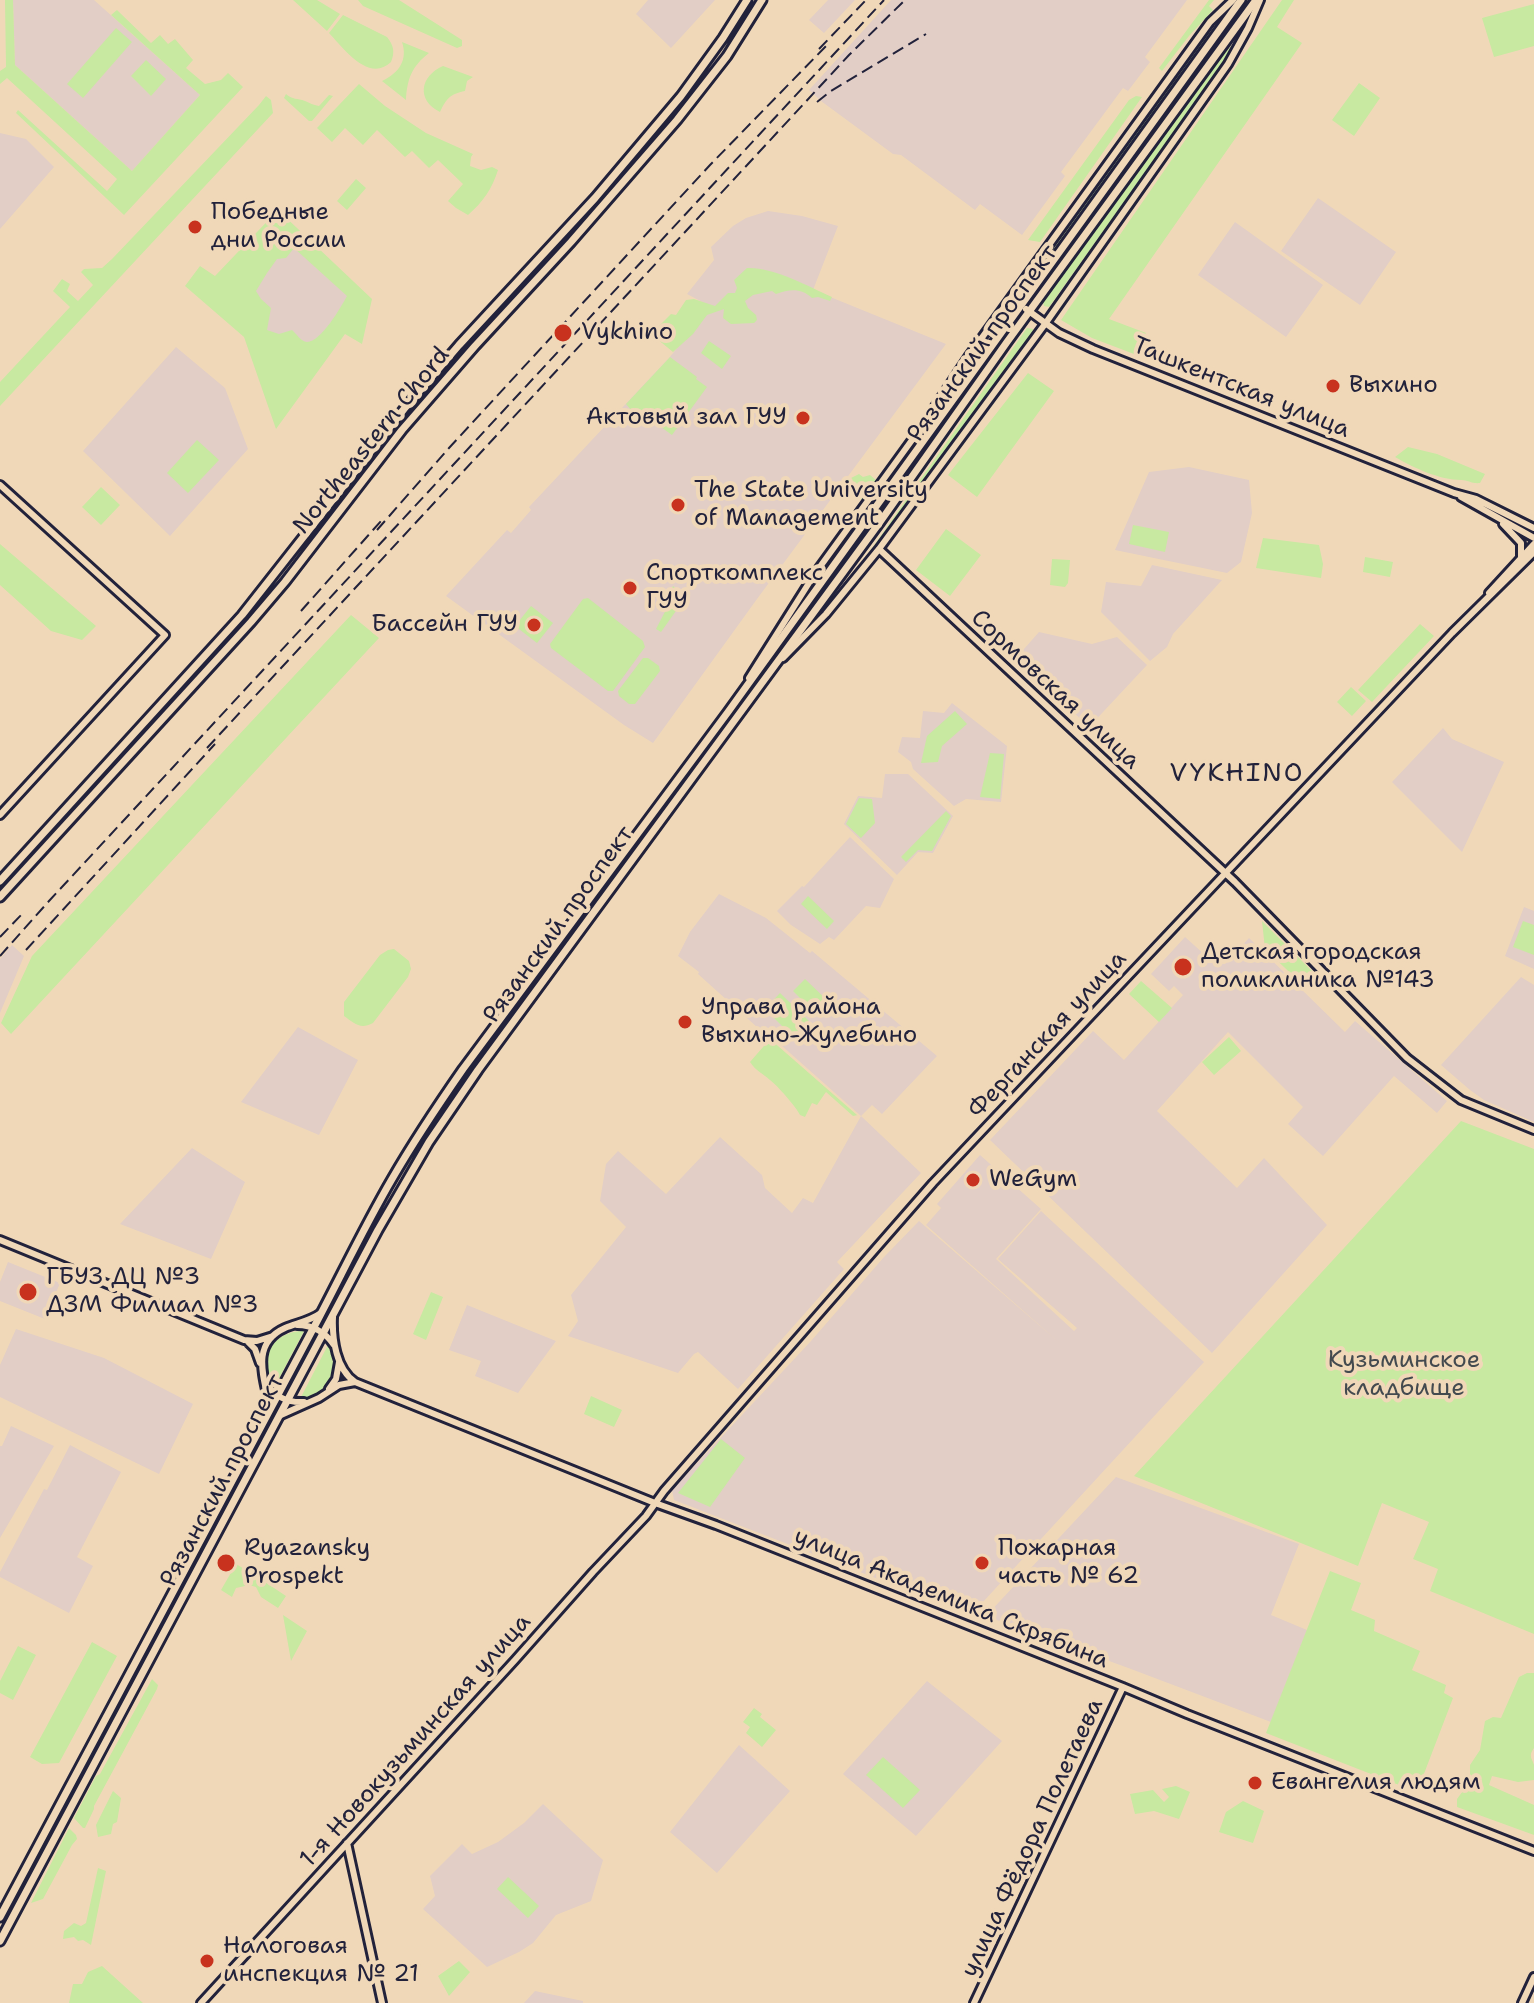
<!DOCTYPE html>
<html>
<head>
<meta charset="utf-8">
<style>
	body { margin:0 }
	canvas { display:block; background:#f0d8b8 }
</style>
</head>
<body>
<canvas width="1534" height="2003"></canvas>
<script>
const ctx = document.querySelector('canvas').getContext('2d');
ctx.lineJoin = 'round';
function fill(path, color) {
  ctx.fillStyle = color;
  ctx.fill(path, 'evenodd');
}
function stroke(path, color, width, dash) {
  ctx.strokeStyle = color;
  ctx.lineWidth = width;
  ctx.lineCap = dash ? 'butt' : 'round';
  ctx.setLineDash(dash || []);
  ctx.stroke(path);
}
function label(font, color, halo, rows, align = 'center') {
  ctx.font = font + ' "Shantell Sans",sans-serif';
  ctx.lineWidth = 8;
  ctx.setLineDash([]);
  ctx.textBaseline = 'middle';
  ctx.strokeStyle = halo;
  ctx.fillStyle = color;
  for (const [text, x, y, turn = 0] of rows) {
    ctx.save();
    ctx.translate(x, y);
    ctx.rotate((+turn || 0) * Math.PI / 180);
    ctx.textAlign = isNaN(turn) ? turn : align;
    if (halo) ctx.strokeText(text, 0, 0);
    ctx.fillText(text, 0, 0);
    ctx.restore();
  }
}
fill(new Path2D(`
	M13,0H94L200,95L132,171L15,65Z
	M648,0H715L671,48L636,14Z
	M828,0H855L824,33L809,20Z
	M891,0H1187L1145,57L1150,62L1128,91L1123,88L1061,172L1065,176L1022,235L980,204L975,210L901,155L893,154L821,101L809,90Z
	M0,133L26,139L54,167L0,229Z
	M1318,198L1396,252L1360,305L1281,251Z
	M768,211L802,216L838,226L813,290L946,344L757,599L653,743L624,725L446,596L507,530L511,533L531,510L529,507L668,359L712,307L687,294L714,260L711,247L733,226L746,218Z
	M1235,222L1323,285L1286,337L1198,275Z
	M293,234L359,292L300,360L234,302Z
	M176,347L225,388L248,449L170,536L83,451Z
	M1189,467L1249,480L1252,513L1241,562L1227,573L1115,550L1149,472Z
	M1152,565L1222,580L1173,634L1167,647L1150,661L1101,612L1106,582L1141,586Z
	M1039,632L1092,644L1117,637L1147,665L1089,727L1016,658Z
	M952,703L1007,746L1001,802L966,799L954,806L913,769L911,762L898,752L902,737L920,738L923,711L944,713Z
	M1443,728L1452,739L1504,762L1462,852L1392,782Z
	M885,774H908L953,816L933,853L918,852L897,875L844,824L858,796L882,798Z
	M850,837L894,879L880,908L866,906L834,940L829,937L820,944L791,925L777,911L802,886L804,887Z
	M719,894L766,918L810,953L812,951L937,1056L882,1114L872,1105L861,1116L921,1173L837,1262L844,1269L738,1389L698,1352L694,1354L678,1373L568,1336L578,1321L571,1295L626,1227L600,1201L606,1164L618,1151L666,1194L720,1137L762,1175L765,1188L792,1213L803,1198L813,1203L861,1116L764,1030L758,1028L698,974L699,972L678,956L690,932Z
	M1524,907L1534,911V969L1505,956Z
	M1185,937L1214,963L1225,964L1249,938L1345,1032L1355,1021L1447,1101L1437,1113L1394,1076L1323,1156L1288,1124L1303,1107L1228,1032L1157,1111L1237,1188L1264,1158L1327,1225L1212,1353L990,1140L1093,1031L1124,1060L1183,995L1174,986L1169,991L1151,974Z
	M12,945L24,956L0,1013V959Z
	M1521,977L1534,985V1122L1484,1100L1470,1090L1441,1065Z
	M298,1027L358,1060L319,1135L241,1102Z
	M192,1148L245,1182L211,1259L120,1224Z
	M980,1155L1041,1209L996,1259L1074,1331L1077,1328L998,1259L1041,1211L1204,1362L971,1615L674,1500L672,1490L811,1341L884,1257L919,1221L1062,1345L926,1225L941,1208L937,1204Z
	M8,1262L60,1283L45,1319L0,1301V1282Z
	M467,1305L556,1341L518,1393L475,1376L481,1361L449,1350Z
	M16,1329L104,1358L193,1404L159,1474L0,1397V1365Z
	M11,1426L54,1446L0,1538V1446H2Z
	M70,1445L121,1472L77,1557L93,1566L69,1613L0,1577V1572L44,1489L47,1490Z
	M1116,1477L1299,1544L1271,1615L1307,1630L1271,1722L1131,1669L986,1616Z
	M927,1681L1002,1741L916,1836L843,1774Z
	M739,1745L790,1791L717,1873L670,1832Z
	M543,1804L603,1860L591,1901L556,1915L533,1943L519,1952L487,1967L423,1909L435,1896L430,1876L462,1844L472,1854L498,1842L524,1823Z
	M535,1991L583,2001V2003H524Z`), '#e2cec6');
fill(new Path2D(`
	M5,0H13L15,65L132,171L200,95L111,15L117,10L151,43L160,35L168,44L175,39L193,60L186,68L205,84L221,80L228,73L243,87L124,215L16,113L18,110L107,191L117,179L7,78L0,84V71L6,67Z
	M293,0H317L340,14L327,31Z
	M358,0H399L462,40V46L457,48L363,6Z
	M1209,0H1214L1209,6L1213,10L1189,36L1162,71L1159,68Z
	M1282,0H1294L1277,27L1302,43L1109,319L1146,333L1134,354L1092,338L1061,320Z
	M1534,4V46L1494,57L1482,18Z
	M343,15L387,37C394,46 395,52 391,62C369,83 344,49 329,33Z
	M116,28L132,42L83,98L67,84Z
	M1214,30L1026,287L1024,284L1183,63L1205,37Z
	M402,42L429,53C412,66 407,79 406,100L382,81C399,73 408,60 402,42Z
	M1233,44L1221,66L1197,100L1049,307L1044,306L1043,302L1219,59Z
	M146,60L166,79L151,96L131,76Z
	M443,66L473,77L467,81L465,91C450,94 446,99 440,112C416,100 420,76 443,66Z
	M1359,83L1380,98L1354,136L1332,120Z
	M359,84L385,106L426,133L473,154L471,157L470,166L481,170L492,167L498,170C492,189 483,202 468,215L456,208L448,201L463,184L438,160L429,168L412,151L405,157L377,130L363,145L345,128L332,142L317,128Z
	M286,94C293,100 297,98 305,101C310,103 313,105 319,106L329,95L333,96L312,121H309L284,98Z
	M266,96L271,100L273,113L0,406V382L70,307L53,291L62,279L70,284L67,291L78,301L93,285L81,272L84,269L102,268L112,259L259,105Z
	M1136,96L1142,97L1040,242L1028,240L1129,100Z
	M356,179L366,188L347,210L337,201Z
	M278,210L372,299L362,344L345,334L276,429L244,337L185,286L200,266L215,276ZM294,248L347,296C341,307 321,342 307,342C301,342 296,333 292,330L279,334L267,330L271,308L261,299L256,291L267,273L277,259L286,258Z
	M747,268C773,267 808,286 832,297L830,301L818,297L812,298C801,288 790,289 776,294L772,291L753,295L745,301L748,308L756,315L757,320L754,323L731,324L723,318L724,309L707,315L693,334L673,352L651,334L671,314L676,315L686,300L694,299L715,306L728,293H735L737,288L734,280Z
	M1027,328L1033,329L1032,335L863,561Z
	M709,341L731,356L722,369L701,353Z
	M670,357L697,377L696,379L707,387L672,435L636,409L631,410L626,404Z
	M1028,373L1054,391L977,497L948,475Z
	M197,440L219,460L188,493L167,473Z
	M1408,447L1437,454L1485,474L1480,483C1472,484 1468,480 1461,480C1440,480 1414,468 1395,457Z
	M859,474L863,477L870,475L877,481L863,501L844,484L847,480Z
	M101,487L120,505L101,525L82,507Z
	M1133,525L1169,532L1165,552L1129,544Z
	M946,529L981,555L950,596L916,570Z
	M1263,538L1319,545L1323,564L1321,578L1256,568Z
	M0,544L96,626L82,640L51,631L0,585Z
	M1365,557L1393,562L1390,577L1363,572Z
	M1052,559L1070,560L1068,583L1065,587L1050,585Z
	M673,586L683,594V601L661,632L656,629L670,602L671,590Z
	M588,598L643,641L645,647L613,691H608L551,648L550,644L583,599Z
	M531,606L553,623L537,643L515,626Z
	M351,615L379,638L11,1034L1,1023L32,956Z
	M1420,624L1434,636L1372,702L1358,690Z
	M643,658H648L659,666L660,671L635,704H629L619,696L618,691Z
	M1351,687L1366,701L1352,716L1337,702Z
	M955,711L967,724L942,746L938,762L921,763L927,736Z
	M990,753L1004,754L1000,799L980,797Z
	M859,798L872,799L875,823L861,838L846,824Z
	M946,811L951,816L932,851L918,850L906,862L901,857Z
	M808,896L834,921L827,929L801,904Z
	M1262,921L1315,974L1304,986L1265,949Z
	M1523,921L1534,925V955L1513,947Z
	M394,949L409,961L411,969L408,977L373,1023C360,1030 354,1023 344,1016V1002L380,955L388,950Z
	M805,979L831,1004L819,1017L793,991Z
	M1141,981L1172,1008L1159,1022L1129,994Z
	M780,993L809,1021L793,1037L765,1009Z
	M1229,1037L1241,1051L1214,1075L1202,1062Z
	M770,1039L857,1115H858L853,1116L826,1092L817,1105L812,1103L805,1117L800,1115C797,1108 777,1085 770,1080C762,1073 756,1071 750,1062Z
	M1461,1121L1534,1149V1634L1430,1591L1438,1569L1413,1559L1429,1522L1382,1503L1358,1566L1134,1476Z
	M431,1292L443,1297L426,1340L413,1334Z
	M304,1331L274,1388C255,1361 271,1331 304,1331Z
	M328,1345C341,1370 328,1395 300,1399Z
	M591,1396L622,1410L614,1427L584,1414Z
	M721,1439L745,1458L710,1507L678,1493Z
	M236,1564L246,1570L245,1586L236,1588L232,1597L221,1590Z
	M1330,1571L1361,1583L1351,1610L1375,1620L1374,1631L1420,1651L1412,1670L1446,1685L1444,1693L1453,1698L1417,1792L1266,1733Z
	M250,1572L286,1596L278,1608L261,1597L256,1587L249,1585Z
	M283,1615L307,1631L291,1661Z
	M92,1642L117,1656L59,1763L42,1764L30,1757Z
	M18,1646L36,1655L13,1700L0,1693V1681Z
	M1527,1673H1534V1748C1528,1756 1532,1758 1534,1765C1534,1769 1534,1776 1534,1780L1518,1782L1492,1776L1489,1785L1534,1805V1835L1457,1807V1799L1465,1788L1470,1776V1765L1480,1750L1485,1721L1493,1717L1501,1718L1519,1677Z
	M152,1679L158,1685L157,1689L94,1806V1809L85,1828H83L74,1818L96,1776L100,1774Z
	M754,1708L762,1714L760,1717L776,1730L762,1747L746,1733L750,1727L743,1722Z
	M883,1757L920,1790L903,1808L866,1775Z
	M1176,1786L1190,1792L1179,1819L1154,1811L1135,1814L1130,1794L1153,1790L1164,1802L1169,1797L1162,1789Z
	M113,1791L121,1798L117,1822L113,1824L111,1834L98,1837L96,1825Z
	M1243,1801L1264,1811L1253,1843L1219,1832L1226,1812Z
	M69,1828L76,1835L77,1839L72,1845L43,1899L31,1903Z
	M98,1868L106,1871L91,1945L83,1940L78,1941L74,1937L63,1939L64,1931L74,1923L81,1926L86,1923Z
	M508,1877L539,1906L528,1918L497,1889Z
	M459,1961L470,1972L449,1996L438,1976Z
	M102,1966L143,2003H69L73,1984H82L88,1972Z`), '#c8e9a1');
const secondary = new Path2D(`
	M1026,309L1059,333L1093,349L1454,493L1476,499L1534,528
	M0,485L165,635L0,815
	M1461,497L1534,538
	M1503,524L1521,543V557
	M879,549L1235,882L1407,1058L1461,1100L1534,1130
	M1489,593L1534,544
	M783,658L826,614L879,549L1045,324L1228,64L1248,28L1260,0
	M749,678L814,575L920,429L968,357L1210,22L1233,0
	M0,1240L244,1340L257,1341L273,1336
	M333,1317C332,1339 336,1369 355,1382L655,1503L716,1525L1123,1687L1187,1714L1534,1851
	M297,1325C314,1325 325,1332 334,1345
	M248,1342L255,1349L260,1363
	M266,1383C275,1397 288,1403 304,1402
	M329,1389L336,1379L339,1362
	M270,1409C265,1380 249,1344 285,1328C297,1323 310,1321 321,1313
	M281,1415L319,1398L339,1385L355,1382
	M347,1843L382,2003
	M201,2003L515,1660L593,1572L646,1516L664,1491L933,1183L1452,633L1534,552
	M974,2003L1123,1687
	M1522,2003L1534,1977`);
const primary = new Path2D(`
	M0,881L242,615L404,409L459,345L595,198L681,96L723,38L747,0
	M0,897L251,622L285,582L402,430L475,346L571,242L677,120L727,56L762,0
	M0,1917L314,1327C340,1278 364,1227 392,1179C414,1141 438,1105 463,1069L728,712L1241,0
	M0,1941L378,1230L429,1142L478,1070L880,522L1007,342L1256,0`);
stroke(secondary, '#22223b', 12);
stroke(primary, '#22223b', 13);
stroke(secondary, '#f0d8b8', 6);
stroke(primary, '#f0d8b8', 7);
stroke(new Path2D(`
	M819,49L866,0
	M817,102L831,91L926,34
	M377,530L449,448L710,165L829,43
	M301,611L381,521
	M207,748L849,55L905,0
	M0,937L22,914
	M26,950L215,744
	M0,956L49,901L884,0`), '#22223b', 2, [12, 6]);
for (const [x, y, r, color] of [
	[195,227,8,"#c8321e"],
	[563,333,10,"#c8321e"],
	[1333,386,8,"#c8321e"],
	[803,418,8,"#c8321e"],
	[678,505,8,"#c8321e"],
	[630,588,8,"#c8321e"],
	[534,625,8,"#c8321e"],
	[1183,967,10,"#c8321e"],
	[685,1022,8,"#c8321e"],
	[973,1180,8,"#c8321e"],
	[28,1292,10,"#c8321e"],
	[226,1563,10,"#c8321e"],
	[982,1563,8,"#c8321e"],
	[1255,1783,8,"#c8321e"],
	[207,1961,8,"#c8321e"]
]) {
  const dot = new Path2D();
  dot.arc(x, y, r, 0, 2 * Math.PI);
  ctx.fillStyle = color;
  ctx.fill(dot);
  stroke(dot, '#f0d8b8', 3);
}
label('24px', '#22223b', '#f0d8b8', [
	["Победные",211,213],
	["дни России",211,241],
	["Vykhino",581,333],
	["Выхино",1349,386],
	["Актовый зал ГУУ",787,418,"right"],
	["The State University",694,491],
	["of Management",694,519],
	["Спорткомплекс",646,574],
	["ГУУ",646,602],
	["Бассейн ГУУ",518,625,"right"],
	["Детская городская",1201,953],
	["поликлиника №143",1201,981],
	["Управа района",701,1008],
	["Выхино-Жулебино",701,1036],
	["WeGym",989,1180],
	["ГБУЗ ДЦ №3",46,1278],
	["ДЗМ Филиал №3",46,1306],
	["Ryazansky",244,1549],
	["Prospekt",244,1577],
	["Пожарная",998,1549],
	["часть № 62",998,1577],
	["Евангелия людям",1271,1783],
	["Налоговая",223,1947],
	["инспекция № 21",223,1975]
], 'left');
label('24px', '#22223b', '#f0d8b8', [
	["Рязанский проспект",983,344,-54],
	["Ташкентская улица",1241,388,22],
	["Northeastern Chord",372,441,-51],
	["Сормовская улица",1055,690,43],
	["Рязанский проспект",559,925,-54],
	["Ферганская улица",1048,1035,-47],
	["Рязанский проспект",223,1481,-62],
	["улица Академика Скрябина",951,1599,22],
	["1-я Новокузьминская улица",416,1741,-48],
	["улица Фёдора Полетаева",1033,1838,-65]
]);
label('24px', '#434a4f', '#f0d8b8', [
	["Кузьминское",1404,1361],
	["кладбище",1404,1389]
]);
ctx.letterSpacing = '2px';
label('26px', '#22223b', '#f0d8b8', [
	["VYKHINO",1237,774]
]);
ctx.letterSpacing = '0px';
</script>
</body>
</html>
